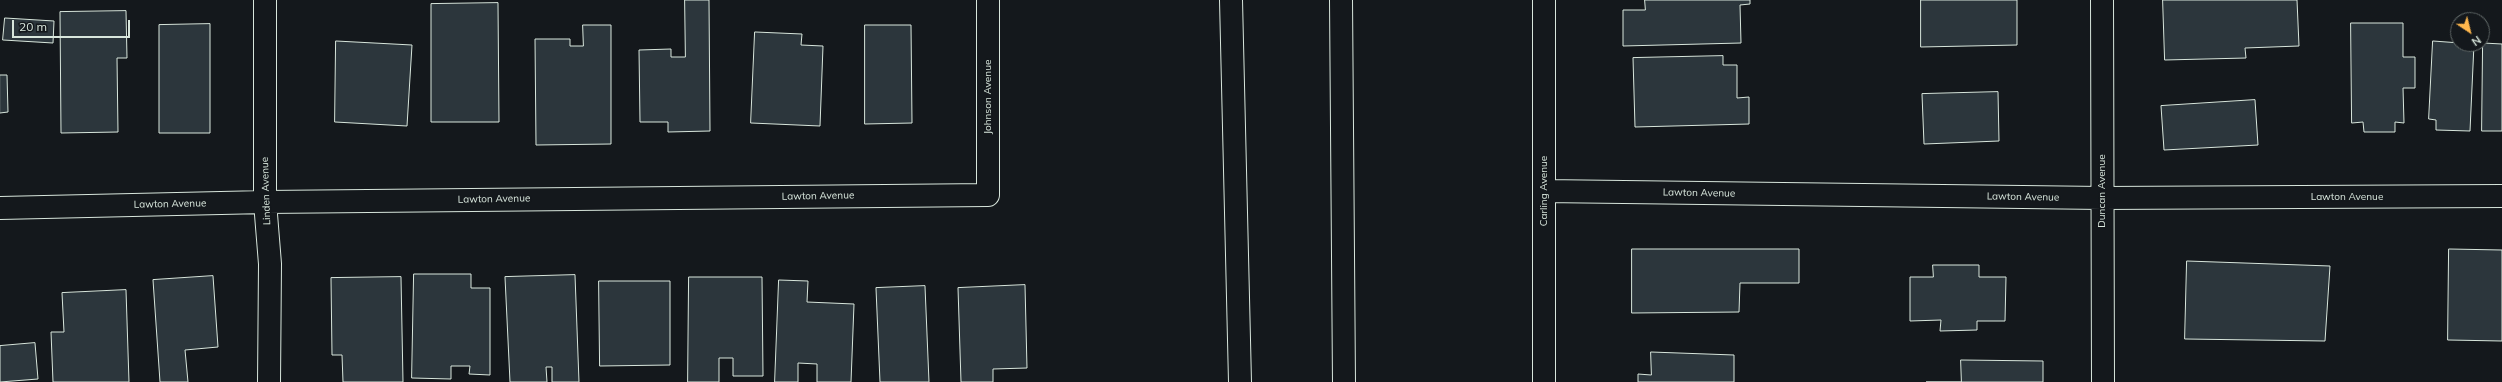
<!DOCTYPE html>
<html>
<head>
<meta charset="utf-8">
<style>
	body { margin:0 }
	#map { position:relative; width:2502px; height:382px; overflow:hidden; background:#14181c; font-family:Mulish,sans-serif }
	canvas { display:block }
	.north { position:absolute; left:2450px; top:12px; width:40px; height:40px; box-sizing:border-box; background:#14181c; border:1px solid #626a69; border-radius:50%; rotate:145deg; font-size:11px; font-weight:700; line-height:16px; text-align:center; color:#d8e6dc }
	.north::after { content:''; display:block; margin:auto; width:14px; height:18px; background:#ffb74d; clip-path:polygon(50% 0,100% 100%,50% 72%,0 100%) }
	.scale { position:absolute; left:12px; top:20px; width:118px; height:18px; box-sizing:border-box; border:2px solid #d8e6dc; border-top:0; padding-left:5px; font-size:12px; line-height:14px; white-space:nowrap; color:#d8e6dc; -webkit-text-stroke:3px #14181c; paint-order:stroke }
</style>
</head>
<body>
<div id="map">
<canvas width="2502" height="382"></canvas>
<div class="north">N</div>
<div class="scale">20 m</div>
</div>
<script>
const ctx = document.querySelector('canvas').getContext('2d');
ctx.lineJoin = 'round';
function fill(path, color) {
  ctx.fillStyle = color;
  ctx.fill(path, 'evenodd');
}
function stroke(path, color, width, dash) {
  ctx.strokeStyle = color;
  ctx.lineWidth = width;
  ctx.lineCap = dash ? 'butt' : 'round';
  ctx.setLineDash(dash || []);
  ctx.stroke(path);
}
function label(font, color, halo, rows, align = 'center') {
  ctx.font = font + ' Mulish,sans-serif';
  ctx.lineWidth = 3;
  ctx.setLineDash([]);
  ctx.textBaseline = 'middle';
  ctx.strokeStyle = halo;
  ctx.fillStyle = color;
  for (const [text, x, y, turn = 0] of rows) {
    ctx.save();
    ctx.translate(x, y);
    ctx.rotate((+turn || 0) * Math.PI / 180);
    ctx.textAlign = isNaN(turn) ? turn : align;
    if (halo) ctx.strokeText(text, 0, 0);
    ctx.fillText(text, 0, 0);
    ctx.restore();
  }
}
const building = new Path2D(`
	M685,0H709L710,131L668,132V122H640L639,50L671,49V57H685Z
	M1645,0H1750V4L1740,5L1741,43L1623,46V10H1645Z
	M1921,0H2017V45L1921,47Z
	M2163,0H2297L2299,46L2245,48L2246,58L2165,60Z
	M498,3L499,122H431V4Z
	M126,11L127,58H117L118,132L61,133L60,12Z
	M5,18L54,21L53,43L3,40Z
	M2351,23H2403V57H2415V88H2403L2404,123L2395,122V132H2364L2363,122L2352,123Z
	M210,24V133H159V25Z
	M583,25H611V144L536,145L535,39H570V46H583Z
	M865,25H911L912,123L865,124Z
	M755,32L802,34L801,45L823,46L820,126L751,123Z
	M336,41L412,45L407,126L335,122Z
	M2433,41L2474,44L2470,131L2436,130V120L2429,119Z
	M2483,43L2502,44V131H2482Z
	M1723,56V65H1737V98L1749,97V124L1635,127L1633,58Z
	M0,75H7L8,112L0,113Z
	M1998,92L1999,141L1924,144L1922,94Z
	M2255,100L2258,145L2164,150L2161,106Z
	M1632,249H1799V283H1740L1739,312L1632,313Z
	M2449,249L2502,250V341L2448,340Z
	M2187,261L2330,266L2325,341L2185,339Z
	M1933,265H1979V277H2006L2005,321H1977V330L1940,331L1941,320L1910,321V277H1933Z
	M414,274H471V288H490V375L469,374L470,366H451V379L412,378Z
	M575,275L579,382H552V367H546L547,382H510L505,277Z
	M213,276L218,347L185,350L188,382H160L153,280Z
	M401,277L403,382H343L342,355H332L331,278Z
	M689,277H762L763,376H733V358H719V382H688Z
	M779,280L808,281L807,302L854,304L851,382H817V364L798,363V382H775Z
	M599,281H670V365L600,366Z
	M1025,285L1027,368L993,369V382H961L958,288Z
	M925,286L929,382H880L876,288Z
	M126,290L129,382H53L51,332H64L62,293Z
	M35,343L38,379L0,382V346Z
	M1651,352L1734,355V382H1638V374L1651,375Z
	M1961,360L2043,361V382H1926H1961Z`);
fill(building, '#2c363c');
stroke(building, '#d8e6dc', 1);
const minor = new Path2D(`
	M265,0V202L270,264L269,382
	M2102,0L2103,382
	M1544,191L2102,198L2502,196
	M0,208L265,202L988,195V0
	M1544,382V0`);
const motorway = new Path2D(`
	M1231,0L1240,382
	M1341,0L1344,382`);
stroke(minor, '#d8e6dc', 24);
stroke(motorway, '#d8e6dc', 24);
stroke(minor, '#14181c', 22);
stroke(motorway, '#14181c', 22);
label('10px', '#d8e6dc', '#14181c', [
	["Johnson Avenue",988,97,-90],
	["Linden Avenue",266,191,-92],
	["Carling Avenue",1544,191,-90],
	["Duncan Avenue",2102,191,-90],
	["Lawton Avenue",1699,193,1],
	["Lawton Avenue",818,196,-1],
	["Lawton Avenue",2023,197,1],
	["Lawton Avenue",2347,197],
	["Lawton Avenue",494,199,-1],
	["Lawton Avenue",170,204,-1]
]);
</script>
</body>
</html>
